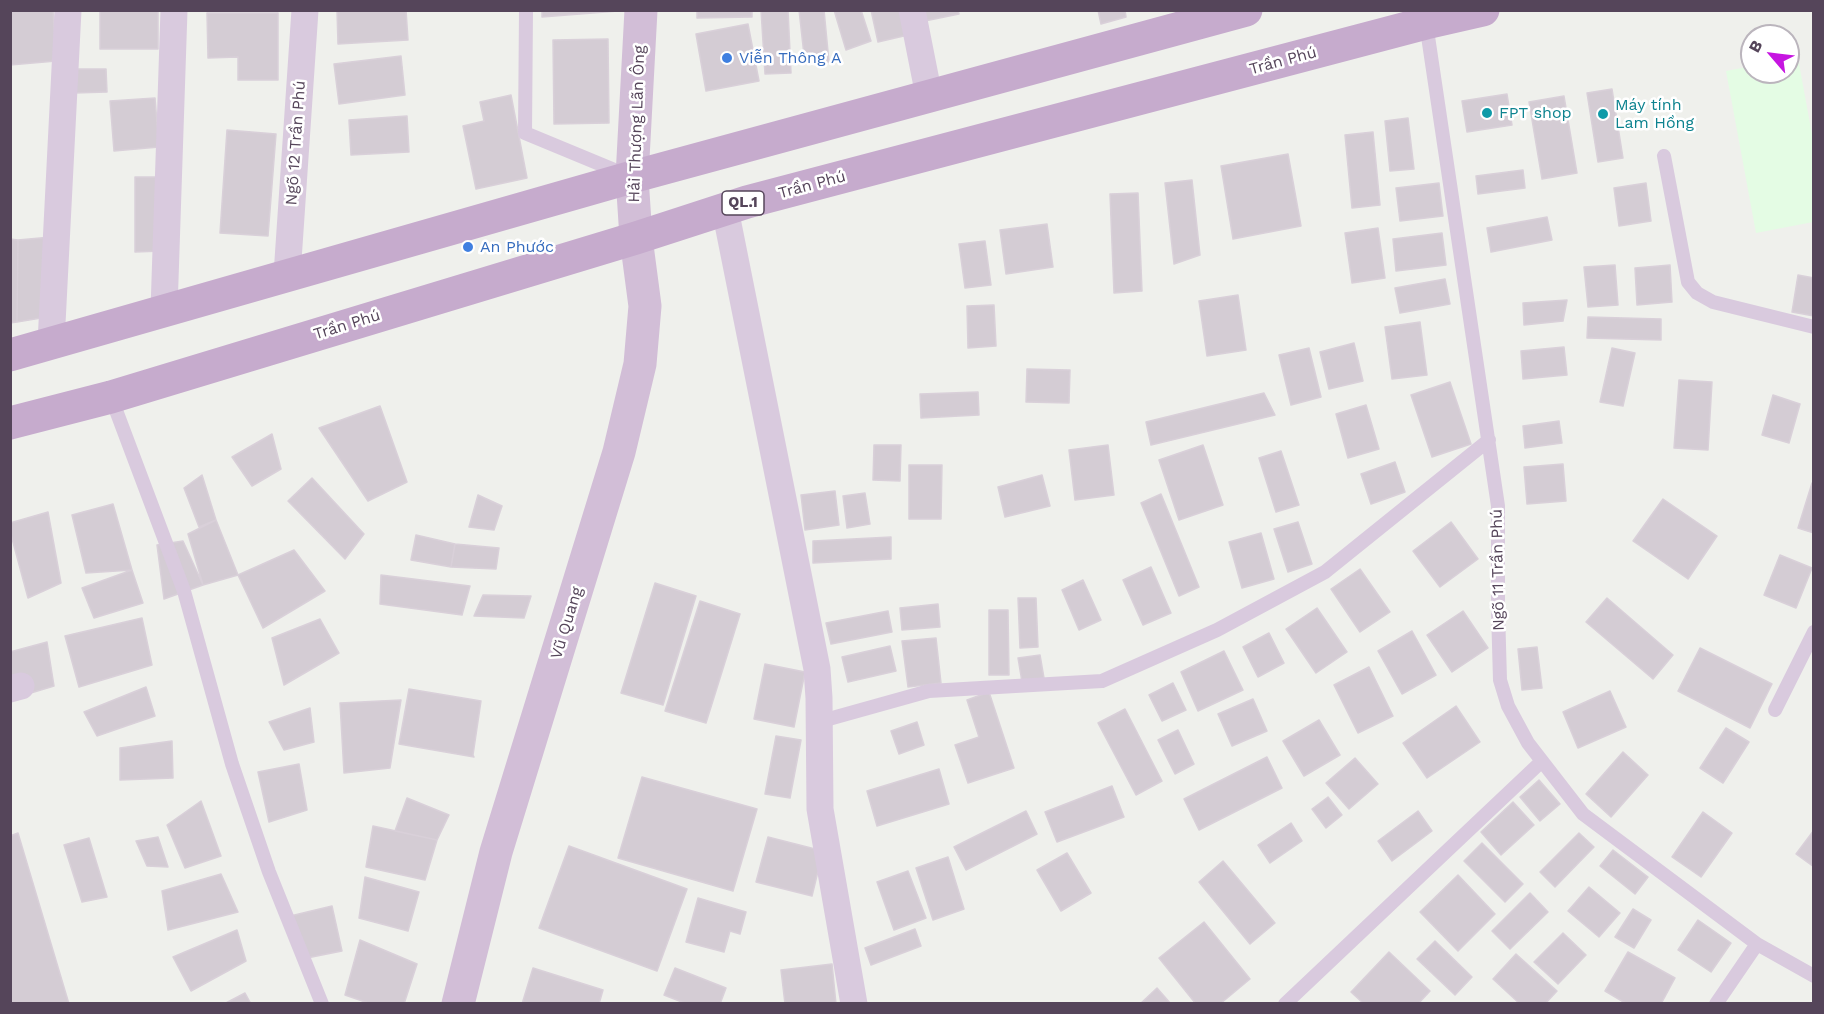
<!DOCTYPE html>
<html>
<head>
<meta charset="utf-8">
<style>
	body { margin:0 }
	#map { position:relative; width:1824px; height:1014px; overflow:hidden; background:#eff0ec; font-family:"Work Sans",sans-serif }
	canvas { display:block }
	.frame { position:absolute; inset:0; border:12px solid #55455a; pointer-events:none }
	.north { position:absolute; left:1740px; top:24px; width:60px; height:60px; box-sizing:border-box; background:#fff; border:2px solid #bbb5bd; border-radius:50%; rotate:298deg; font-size:16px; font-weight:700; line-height:24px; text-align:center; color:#55455a }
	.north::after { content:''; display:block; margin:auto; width:21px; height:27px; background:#c615e1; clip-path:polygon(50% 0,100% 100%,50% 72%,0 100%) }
</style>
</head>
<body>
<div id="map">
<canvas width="1824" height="1014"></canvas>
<div class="frame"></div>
<div class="north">B</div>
</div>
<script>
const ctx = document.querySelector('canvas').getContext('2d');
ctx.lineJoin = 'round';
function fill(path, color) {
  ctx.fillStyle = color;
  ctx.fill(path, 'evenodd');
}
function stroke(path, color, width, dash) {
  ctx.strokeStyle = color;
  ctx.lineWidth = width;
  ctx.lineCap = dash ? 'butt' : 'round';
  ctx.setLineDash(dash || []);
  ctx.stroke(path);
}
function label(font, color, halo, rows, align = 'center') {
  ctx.font = font + ' "Work Sans",sans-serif';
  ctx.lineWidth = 5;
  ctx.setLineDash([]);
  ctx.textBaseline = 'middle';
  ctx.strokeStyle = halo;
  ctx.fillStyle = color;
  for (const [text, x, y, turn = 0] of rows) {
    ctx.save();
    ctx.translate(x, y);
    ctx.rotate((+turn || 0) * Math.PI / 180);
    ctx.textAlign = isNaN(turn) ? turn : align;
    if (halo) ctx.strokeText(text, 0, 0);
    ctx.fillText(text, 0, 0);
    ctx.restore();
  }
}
fill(new Path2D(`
	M1798,58L1813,140V222L1756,233L1726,71L1752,66V72H1788V60Z`), '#e4fce4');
const building = new Path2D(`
	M10,10H53L56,61L10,65Z
	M100,10H158V49H100Z
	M337,10H406L408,40L338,44Z
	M542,10H618V11L542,17Z
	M697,10H752V17L697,18Z
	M761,10H788L791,73L765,74Z
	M799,10H824L829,62L805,64Z
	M834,10H861L871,41L846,50Z
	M871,10H902L908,35L878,42Z
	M918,10H958L959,14L920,22Z
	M1098,10H1125L1126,17L1101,24Z
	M207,13H278V80H238V57L208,58Z
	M748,24L759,81L706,91L696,34Z
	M608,39L609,123L554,124L553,40Z
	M401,56L405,95L339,104L334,64Z
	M74,69H106L107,92L74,93Z
	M1612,89L1623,158L1598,162L1587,93Z
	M1507,94L1512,125L1467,132L1462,101Z
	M511,95L527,178L476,189L463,126L484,121L480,102Z
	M1564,96L1577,173L1542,179L1529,102Z
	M155,98L159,147L114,151L110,101Z
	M407,116L409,152L351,155L349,120Z
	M1408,118L1414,169L1390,171L1385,121Z
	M227,130L276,134L268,236L220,233Z
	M1373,132L1380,205L1352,208L1345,135Z
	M1288,154L1301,226L1233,239L1221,166Z
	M1523,170L1525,188L1478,194L1476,176Z
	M135,177H162V251L135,252Z
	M1192,180L1200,255L1174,264L1165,183Z
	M1439,183L1443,216L1400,221L1396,188Z
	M1646,183L1651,221L1619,226L1614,188Z
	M1138,193L1142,291L1114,293L1110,194Z
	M1547,217L1552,240L1491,252L1487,228Z
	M1047,224L1053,267L1006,274L1000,230Z
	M1378,228L1385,278L1352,283L1345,233Z
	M1442,233L1446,265L1396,271L1393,239Z
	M51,237L47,317L17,322L18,240Z
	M10,239L18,240L17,322L10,323Z
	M985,241L991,285L965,288L959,244Z
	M1615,265L1618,305L1588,307L1584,267Z
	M1670,265L1672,302L1637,305L1635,268Z
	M1798,275L1814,278V316L1792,312Z
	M1445,279L1450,304L1400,313L1395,288Z
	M1238,295L1246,350L1207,356L1199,301Z
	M1567,300L1563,321L1524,325L1523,303Z
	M994,305L996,346L968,348L967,306Z
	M1588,317L1661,319V340L1587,338Z
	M1420,322L1427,375L1392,379L1385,327Z
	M1354,343L1363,381L1329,389L1320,352Z
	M1564,347L1567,375L1523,379L1521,351Z
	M1309,348L1321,397L1291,405L1279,355Z
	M1612,348L1635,353L1623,406L1600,402Z
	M1027,369L1070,370L1069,403L1026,402Z
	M1679,380L1712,382L1708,450L1674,448Z
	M1450,382L1471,444L1432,457L1411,395Z
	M978,392L979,415L921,418L920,394Z
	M1264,393L1275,415L1151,445L1146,422Z
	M1773,395L1800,404L1789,443L1762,435Z
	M1366,405L1379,449L1348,458L1336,414Z
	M380,406L407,482L368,501L319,428Z
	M1559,421L1562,443L1525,448L1523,426Z
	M272,434L281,469L252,486L232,457Z
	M874,445H901L900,481L873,480Z
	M1108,445L1114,495L1075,500L1069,450Z
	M1203,445L1223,505L1179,520L1159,460Z
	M1281,451L1299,505L1276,512L1259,458Z
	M1395,462L1405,492L1371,504L1361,474Z
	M1563,464L1566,501L1527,504L1524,467Z
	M909,465H942L941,519H909Z
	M202,475L216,520L199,527L184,488Z
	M1042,475L1050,506L1005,517L998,487Z
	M312,478L364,534L345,559L288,501Z
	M1812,483H1814V533L1798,528Z
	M835,491L839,525L805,530L801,495Z
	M865,493L870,524L847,528L843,496Z
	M1161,494L1199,587L1179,596L1141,503Z
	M478,495L502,506L494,530L469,527Z
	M1663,499L1717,536L1688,579L1633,541Z
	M113,504L132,570L86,573L72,515Z
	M48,512L61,583L28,598L10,531V523Z
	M216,520L238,575L203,585L188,534Z
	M1298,522L1312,564L1288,572L1274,529Z
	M1451,522L1478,559L1440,587L1413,551Z
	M1261,533L1274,579L1242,588L1229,542Z
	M416,535L455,544L451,567L411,560Z
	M891,537V559L813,563V541Z
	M183,541L203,585L164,599L157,545Z
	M455,544L499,548L496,569L451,567Z
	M294,550L325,591L263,628L238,575Z
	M1780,555L1812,568L1796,608L1764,595Z
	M1151,567L1171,613L1143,625L1123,580Z
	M1360,569L1390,612L1360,632L1331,589Z
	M132,570L143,603L94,618L82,588Z
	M381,575L470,586L462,615L380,604Z
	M1083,580L1101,620L1079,630L1062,590Z
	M655,583L696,596L663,705L621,693Z
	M483,595L531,596L524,618L474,616Z
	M1018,598H1036L1038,647L1020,648Z
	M1607,598L1673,655L1653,679L1586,622Z
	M700,601L740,614L706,723L665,711Z
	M938,604L940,627L902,630L900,608Z
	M1317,608L1347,652L1316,673L1286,629Z
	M989,610H1008L1009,675H989Z
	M888,611L892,632L831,644L826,623Z
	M1463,611L1488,648L1452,672L1427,635Z
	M142,618L152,665L79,687L65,636Z
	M320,619L339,653L284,685L272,638Z
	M1412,631L1436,675L1402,694L1378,651Z
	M1269,633L1284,663L1258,677L1243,647Z
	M936,638L941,683L908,687L902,641Z
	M47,642L54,686L11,699L10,652Z
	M890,646L896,671L848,682L842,657Z
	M1537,647L1542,688L1522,690L1518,649Z
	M1700,648L1772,684L1750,728L1678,691Z
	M1224,651L1243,690L1198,711L1181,672Z
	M1040,655L1045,684L1023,688L1018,658Z
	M765,664L805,672L794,727L754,719Z
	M1369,667L1393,716L1358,733L1334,685Z
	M1173,683L1186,710L1162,721L1149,695Z
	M146,687L155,716L97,736L84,712Z
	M409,689L481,701L473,755L474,757L399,744Z
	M1610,691L1626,727L1578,748L1563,712Z
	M989,692L1014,768L968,783L955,745L979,737L967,700Z
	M1253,699L1267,731L1232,746L1218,714Z
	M401,700L390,768L344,773L340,703Z
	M1456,706L1480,742L1427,778L1403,743Z
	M310,708L314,742L284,750L269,722Z
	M1125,709L1162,781L1136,795L1098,723Z
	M1319,720L1340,755L1304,776L1283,741Z
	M917,722L924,745L899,754L891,731Z
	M1726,728L1749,742L1723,783L1700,768Z
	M1178,730L1194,764L1175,774L1158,740Z
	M776,736L801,740L790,798L765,794Z
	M172,741L173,778L120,780V748Z
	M1623,752L1648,775L1611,817L1586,794Z
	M1267,757L1282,788L1199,830L1184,799Z
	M1355,758L1378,784L1349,809L1326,783Z
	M299,764L307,810L269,822L258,772Z
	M939,769L949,804L877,826L867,791Z
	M642,777L757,809L733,891L618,858Z
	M1539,780L1560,804L1540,821L1520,797Z
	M1112,786L1124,817L1057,842L1045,812Z
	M1328,797L1342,815L1326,828L1312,809Z
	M407,798L449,815L437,840L395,831Z
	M201,801L221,856L185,868L167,825Z
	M1513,802L1534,825L1501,855L1481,832Z
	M1026,811L1037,834L966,870L954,847Z
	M1418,811L1432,831L1392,861L1378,841Z
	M1703,812L1732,833L1701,877L1672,857Z
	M1291,823L1302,841L1270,863L1258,845Z
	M373,826L437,840L425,880L366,867Z
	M1814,830V867L1796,854Z
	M18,833L69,1004H10V836Z
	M1579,833L1594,847L1555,887L1540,872Z
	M158,837L168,867L147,866L136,841Z
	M768,837L823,851L812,896L756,882Z
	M89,838L107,897L82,902L64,845Z
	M1482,843L1523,884L1505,902L1464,861Z
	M569,846L687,889L657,971L539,928Z
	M1613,850L1648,877L1635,894L1600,866Z
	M1067,853L1091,893L1061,911L1037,870Z
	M948,857L964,909L933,920L916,868Z
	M1223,861L1275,923L1250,944L1199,882Z
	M908,871L926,918L894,930L877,882Z
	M221,874L238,912L168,930L162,891Z
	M1458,875L1495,914L1458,951L1420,912Z
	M365,877L419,892L408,931L359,918Z
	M1589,887L1620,913L1599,937L1568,911Z
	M1530,893L1548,912L1510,949L1492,931Z
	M698,898L746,912L740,934L730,931L724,952L686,942Z
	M332,906L342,951L302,959L282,918Z
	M1633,909L1651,920L1634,948L1615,937Z
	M1698,920L1731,943L1711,972L1678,950Z
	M1204,922L1250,979L1220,1004H1196L1159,958Z
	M915,929L921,946L871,965L865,948Z
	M237,930L246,961L191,991L173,957Z
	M1563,933L1586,955L1558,984L1534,962Z
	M360,940L417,964L404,1004H371L345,995Z
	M1435,941L1472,977L1455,995L1417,959Z
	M1389,952L1430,991L1418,1004H1364L1351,992Z
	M1628,952L1675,978L1661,1004H1627L1605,991Z
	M1516,954L1557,991L1545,1004H1520L1493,979Z
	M832,964L836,1004H785L781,970Z
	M533,968L603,990L599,1004H522Z
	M675,968L726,988L720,1004H687L664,995Z
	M1157,988L1171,1004H1140Z
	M245,993L251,1004H224Z`);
fill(building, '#d4ccd4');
stroke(building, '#d9d0d9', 1.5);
stroke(new Path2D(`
	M526,10L525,133L624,174
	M1426,23L1498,506V610L1500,680L1508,706L1528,743L1583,814L1757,944L1814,976
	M1664,156L1688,282L1697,293L1713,302L1814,327
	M111,397L184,591L232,764L269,872L322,1004
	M1775,710L1814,632
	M818,722L929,691L1102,681L1217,630L1325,572L1489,440
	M1285,1004L1542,761
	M1716,1004L1757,944`), '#d9cade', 14);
stroke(new Path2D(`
	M912,10L929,96
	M725,209L817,669L819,698L820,809L854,1004
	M287,275L305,10
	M164,310L174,10
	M51,343L68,10
	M10,689L21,686`), '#d9cade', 27);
stroke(new Path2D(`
	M458,1004L496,852L619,452L640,364L645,306L636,238L632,177L641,10`), '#d2bed7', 33);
stroke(new Path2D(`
	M10,355L632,177L1246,10
	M10,423L111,397L636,238L747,202L1426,23L1483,10`), '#c6abcd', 33);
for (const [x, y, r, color] of [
	[727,58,6,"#3f7fe0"],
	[1487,113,6,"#0f9aa8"],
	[1603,114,6,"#0f9aa8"],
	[468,247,6,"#3f7fe0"]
]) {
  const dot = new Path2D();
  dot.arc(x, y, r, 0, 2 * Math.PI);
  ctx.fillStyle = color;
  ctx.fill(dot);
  stroke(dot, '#fff', 2);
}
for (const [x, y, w] of [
	[743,203,42]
]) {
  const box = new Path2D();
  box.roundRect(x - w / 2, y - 12, w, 24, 4.5);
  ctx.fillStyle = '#fff';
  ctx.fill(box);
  stroke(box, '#55455a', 1.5);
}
label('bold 15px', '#55455a', null, [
	["QL.1",743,203]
]);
label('16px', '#366cbe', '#fff', [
	["Viễn Thông A",739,58],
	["An Phước",480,247]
], 'left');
label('16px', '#55455a', '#fff', [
	["Trần Phú",1283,61,-15],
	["Hải Thượng Lãn Ông",637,124,-88],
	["Ngõ 12 Trần Phú",296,143,-86],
	["Trần Phú",812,185,-15],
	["Trần Phú",347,325,-17],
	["Ngõ 11 Trần Phú",1498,570,-91],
	["Vũ Quang",567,623,-73]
]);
label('16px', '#0d838f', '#fff', [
	["Máy tính",1615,105],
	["Lam Hồng",1615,123],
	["FPT shop",1499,113]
], 'left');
</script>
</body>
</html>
